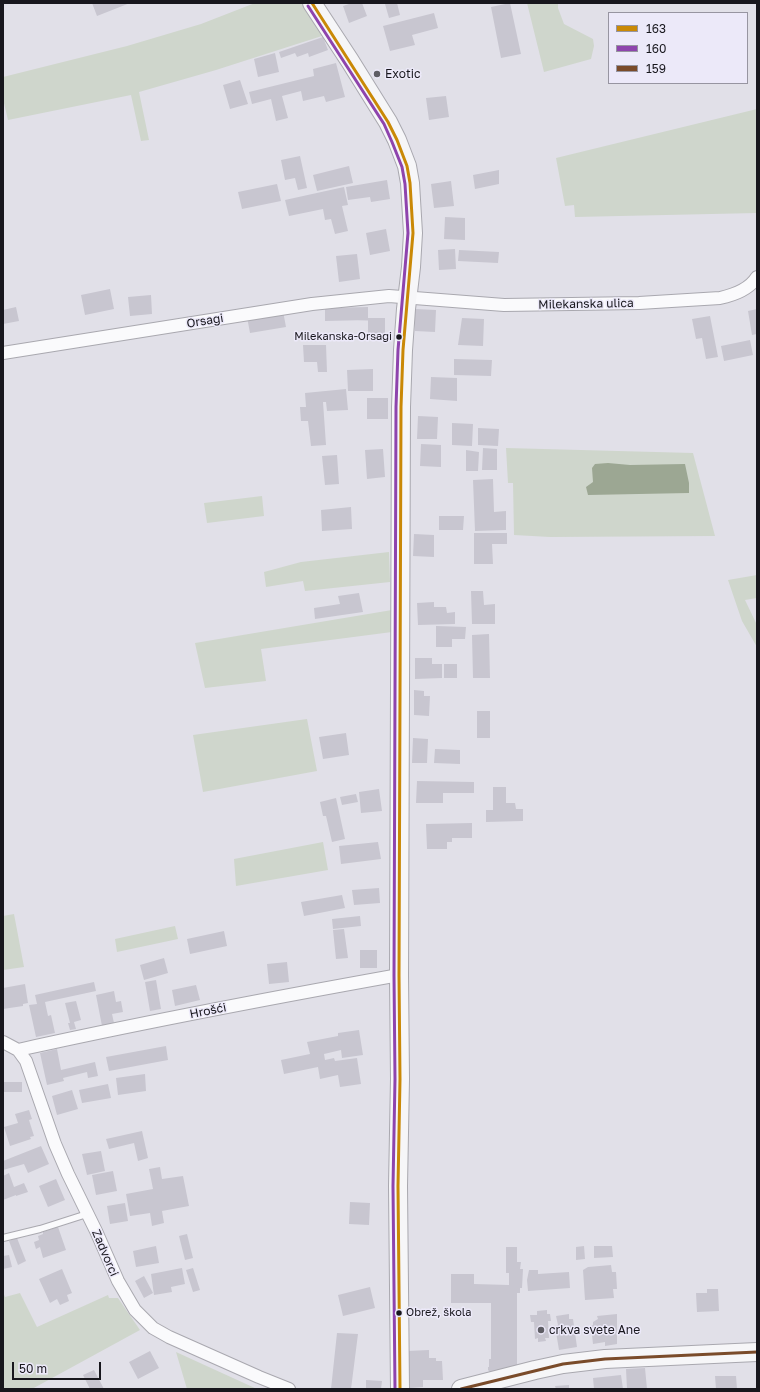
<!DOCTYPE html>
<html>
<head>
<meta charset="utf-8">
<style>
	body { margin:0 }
	#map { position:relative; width:760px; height:1392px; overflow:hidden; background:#e1e0e8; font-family:"Golos Text",sans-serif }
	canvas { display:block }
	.frame { position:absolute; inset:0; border:4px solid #18171d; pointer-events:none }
	.legend { position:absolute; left:608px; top:12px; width:140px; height:72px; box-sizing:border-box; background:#ece9f9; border:1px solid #9795a1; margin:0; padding:5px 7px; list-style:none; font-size:12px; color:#18171d }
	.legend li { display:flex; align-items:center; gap:8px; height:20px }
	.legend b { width:20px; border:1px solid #9795a1 }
	.scale { position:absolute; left:12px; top:1362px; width:89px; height:18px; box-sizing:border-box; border:2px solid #18171d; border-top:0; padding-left:5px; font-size:12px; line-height:14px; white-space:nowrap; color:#18171d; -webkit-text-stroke:3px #ece9f9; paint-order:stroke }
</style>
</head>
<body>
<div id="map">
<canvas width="760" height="1392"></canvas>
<div class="frame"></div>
<ul class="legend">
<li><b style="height:5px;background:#ca8906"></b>163</li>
<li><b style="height:5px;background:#8e44ad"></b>160</li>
<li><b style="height:5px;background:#7a4b2a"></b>159</li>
</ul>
<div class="scale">50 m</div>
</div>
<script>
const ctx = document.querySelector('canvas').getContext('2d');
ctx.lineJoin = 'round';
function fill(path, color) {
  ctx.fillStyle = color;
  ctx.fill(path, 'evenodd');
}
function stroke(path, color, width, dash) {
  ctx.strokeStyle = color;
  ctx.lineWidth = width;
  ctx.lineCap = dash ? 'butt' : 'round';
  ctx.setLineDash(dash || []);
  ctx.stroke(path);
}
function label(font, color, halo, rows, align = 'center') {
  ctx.font = font + ' "Golos Text",sans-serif';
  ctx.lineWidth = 3;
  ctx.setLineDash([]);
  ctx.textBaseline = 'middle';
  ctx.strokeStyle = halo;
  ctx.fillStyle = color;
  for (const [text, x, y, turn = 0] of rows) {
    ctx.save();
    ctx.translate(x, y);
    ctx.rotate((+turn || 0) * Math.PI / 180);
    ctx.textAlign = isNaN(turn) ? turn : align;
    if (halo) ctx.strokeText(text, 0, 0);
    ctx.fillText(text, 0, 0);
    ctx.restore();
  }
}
fill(new Path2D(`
	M255,3H303L325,35L216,70L139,92L149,140L141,141L131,95L8,120L3,99V77L127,46L201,24Z
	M527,3H558V8L564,24L593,39L594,46L591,59L544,72Z
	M757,109V213L575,217L574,205L565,206L556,158Z
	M506,448L693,453L715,536L550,537L514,535L513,483H508Z
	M262,496L264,516L207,523L204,503Z
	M389,552L390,582L305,591L303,581L266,587L264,572L301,562Z
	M757,575V598L745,600L757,625V647L742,621L728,580Z
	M392,610V632L261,649L266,681L205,688L195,643Z
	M307,719L317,771L203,792L193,735Z
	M323,842L328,870L236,886L234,859Z
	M14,914L24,967L3,970V916Z
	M175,926L178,939L117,952L115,939Z
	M3,1292L5,1297L20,1293L37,1327L108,1295L109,1298H118L140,1330L32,1389H3Z
	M176,1352L257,1389H187Z`), '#cfd6cc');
fill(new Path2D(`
	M608,463L630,465L685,464L689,483V493L588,495L586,487L593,482L592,468L595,464Z`), '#9ca793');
fill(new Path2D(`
	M92,3H130L97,16Z
	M352,3H362L367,16L349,23L343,6Z
	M389,3H397L400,15L389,18L385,4Z
	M510,3L521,54L501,58L491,7Z
	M434,13L438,28L412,35L415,45L390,51L383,26Z
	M323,37L328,50L309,57L308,53L297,57L295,53L281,58L279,52Z
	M275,53L279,72L258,77L254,59Z
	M336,63L345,97L326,102L324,96L303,101L301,91L282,96L288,118L276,121L271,99L252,104L249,92L314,76L313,69Z
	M240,80L248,104L230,109L223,85Z
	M446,96L449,117L429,120L426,98Z
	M300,156L307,188L298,190L295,178L285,180L281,160Z
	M349,166L353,183L317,191L313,175Z
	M499,170V184L475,189L473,175Z
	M387,180L390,199L371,202L370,197L348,200L346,187Z
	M451,181L454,206L434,208L431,184Z
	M277,184L281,201L242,209L238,192Z
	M344,187L348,205L342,206L348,231L335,234L331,219L325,220L323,209L289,216L285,200Z
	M445,217L465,218V240L444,239Z
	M386,229L390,251L370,255L366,233Z
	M455,249L456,269L439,270L438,250Z
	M459,250L499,252L498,263L458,261Z
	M357,254L360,279L339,282L336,256Z
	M110,289L114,309L85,315L81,295Z
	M151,295L152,314L130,316L128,297Z
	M16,307L19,321L3,324V310Z
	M368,307V320L325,321V308Z
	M415,309L436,310L435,332L415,331Z
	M757,309V334L752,335L748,311Z
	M283,311L286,327L250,333L247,317Z
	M710,316L718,357L706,359L702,338L696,339L692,319Z
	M368,318H385V340H368Z
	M462,318L484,319L483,346L458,345Z
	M750,340L753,355L724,361L721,346Z
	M303,345H326L327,372H318L317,362H304Z
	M454,359L492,360L491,376L454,375Z
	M373,369V391H348L347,370Z
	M431,377L457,378V401L430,399Z
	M346,389L348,410L327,411L326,402H323L326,445L311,446L308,421H301L300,407H306L305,393Z
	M367,398H388V419H367Z
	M418,416L438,417L437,439H417Z
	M452,423L473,424L472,446L452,445Z
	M478,428L499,429L498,446L478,445Z
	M421,444L441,445V467L420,466Z
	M483,448L497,449V470H482Z
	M383,449L385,477L367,479L365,450Z
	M466,450L479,452L478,471H466Z
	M337,455L339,484L325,485L322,456Z
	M493,479L494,512L506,511V530L475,531L473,480Z
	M351,507L352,529L322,531L321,510Z
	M439,516H464L463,530H439Z
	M474,533H507V544H492L493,564H474Z
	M414,534L434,535V557L413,556Z
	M471,591H483L484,605L495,604V624H472Z
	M359,593L363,612L315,619L314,608L340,604L338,596Z
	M434,602V607H446L447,613L455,612V624L418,625L417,603Z
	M436,626L466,627L465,639H452V647H436Z
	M489,634L490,678H473L472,635Z
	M415,658H432V664H442V678L415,679Z
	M444,664H457V678H444Z
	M414,690L424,691V696H430L429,716L414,715Z
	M477,711H490V738H477Z
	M346,733L349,755L323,759L319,737Z
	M413,738L428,739L427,763H412Z
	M435,749L460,750V764L434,763Z
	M417,781L474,782V793H443V803H416Z
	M493,787H506V803H515L516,809H523V821L486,822V810H493Z
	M379,789L382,811L361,813L359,792Z
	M356,794L358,802L342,805L340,797Z
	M336,798L345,839L332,842L326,816H323L320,802Z
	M472,823V838H452V842H447V849H427L426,824Z
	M378,842L381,859L341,864L339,846Z
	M379,888L380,903L354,905L352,890Z
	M342,895L345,908L304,916L301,902Z
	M360,916L361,926L333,929L332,919Z
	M344,929L348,958L336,959L333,930Z
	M224,931L227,946L190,954L187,939Z
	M360,950H377V968H360Z
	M164,958L168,973L144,980L140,965Z
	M287,962L289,982L269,984L267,964Z
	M156,980L161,1009L150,1011L145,982Z
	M94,982L96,991L45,1002L48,1016L51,1015L55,1033L36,1037L29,1005L37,1004L35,995Z
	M25,984L28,1003L23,1004V1006L3,1009V988Z
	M196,985L200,1000L175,1006L172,990Z
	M114,991L116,1002L121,1001L123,1012L112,1014L114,1023L102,1026L96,995Z
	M76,1001L81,1020L74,1022L76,1029L70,1030L68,1023H70L65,1003Z
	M359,1030L363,1055L342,1058L341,1050L324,1054L325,1060L334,1058L335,1061L357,1058L361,1084L340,1087L338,1075L320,1079L318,1067L284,1074L281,1060L310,1054L307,1042L338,1036V1033Z
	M166,1046L168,1060L109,1071L106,1057Z
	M57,1049L61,1070L95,1062L98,1076L88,1078L87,1072L63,1078L64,1081L47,1085L40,1053Z
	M145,1074L146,1091L118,1095L116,1078Z
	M3,1082H22V1092H3Z
	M108,1084L111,1098L82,1103L79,1090Z
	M72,1090L78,1109L57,1115L52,1096Z
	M29,1110L32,1119L29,1120L34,1136L30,1137L31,1139L10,1146L4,1127L18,1123L15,1114Z
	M142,1131L148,1158L138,1161L134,1143L109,1149L106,1139Z
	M41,1146L49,1164L28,1173L24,1164L3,1170V1161Z
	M101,1151L105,1171L87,1175L82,1154Z
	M160,1167L162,1179L183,1176L189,1206L162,1211L164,1223L152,1226L150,1213L130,1216L126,1194L153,1189L149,1169Z
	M113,1171L117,1191L96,1195L92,1175Z
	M9,1173L14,1187L24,1183L28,1192L16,1196V1195L3,1200V1176Z
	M56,1179L65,1200L48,1207L39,1186Z
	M350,1202L370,1203L369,1225L349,1224Z
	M125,1203L128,1221L110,1224L107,1206Z
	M58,1227L66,1250L43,1258L40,1247L36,1249L34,1242L39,1240L38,1236L43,1234V1232Z
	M187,1234L193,1258L185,1260L179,1236Z
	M17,1238L26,1261L18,1265L9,1241Z
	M156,1246L159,1263L136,1267L133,1251Z
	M584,1246L585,1259L576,1260V1247Z
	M594,1246H612L613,1257L594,1258Z
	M506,1247H517V1262H521L520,1269H523L522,1288H520V1293H517V1365L490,1372L488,1370V1367H489V1359H491V1303H451V1274H474V1284L509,1285V1273H506Z
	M9,1255L12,1267L3,1269V1256Z
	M611,1265L612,1272H616L617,1289H613L614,1298L585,1300L583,1270L588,1267Z
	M182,1268L185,1284L171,1287L172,1292L154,1295L151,1274Z
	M193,1268L200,1290L193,1292L186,1270Z
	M62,1269L72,1293L67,1295L69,1301L60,1305L57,1299L50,1303L39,1279Z
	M529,1270H538V1274L569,1272L570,1288L528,1291L527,1280Z
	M144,1276L153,1293L144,1298L135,1281Z
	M370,1287L375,1308L343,1316L338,1295Z
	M707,1289H718L719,1311L697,1312L696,1293H707Z
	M547,1310V1314H550L551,1321H548L549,1338H545L546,1341L538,1342V1338L535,1339L534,1322H531L530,1315H537V1311Z
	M569,1314V1319H573L577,1347L559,1350L555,1326L558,1325L556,1316Z
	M617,1314V1344L605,1346V1342L593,1344L591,1326L593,1325V1322L598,1319L597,1316Z
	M337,1333L358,1334L351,1389H331Z
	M429,1350V1358H436V1361H442L443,1380H423V1387L410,1388V1383H409L407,1351Z
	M150,1351L159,1368L138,1379L129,1362Z
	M645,1368L647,1389H627L626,1369Z
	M94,1370L104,1389H90L83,1375Z
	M621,1375L623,1389H594L593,1378Z
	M715,1376H736L737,1389H716Z
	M366,1380L382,1381L381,1389H366Z
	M569,1385V1389H556L555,1386Z`), '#c8c6d0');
const lane = new Path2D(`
	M3,1238L40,1229L87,1214`);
const street = new Path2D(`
	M3,353L312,304L389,296L504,305L639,303L720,298C734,295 749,290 757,277
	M3,1042L18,1050L26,1061L55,1144L68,1174L96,1231L118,1281L135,1310L153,1328L169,1337L259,1377L289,1389
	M18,1050C144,1022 271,998 399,975`);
const secondary = new Path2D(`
	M312,3L350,61L388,122L397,140L407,166L410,183L413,233L411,267L406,309L403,350L401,407L399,975L400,1079L398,1186L400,1389
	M461,1389L535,1370L563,1364L605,1359L757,1352`);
stroke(lane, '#a9a8af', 8);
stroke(street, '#a9a8af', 14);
stroke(secondary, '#a9a8af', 20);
stroke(lane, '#fafafc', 6);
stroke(street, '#fafafc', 12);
stroke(secondary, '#f6f6f8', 18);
stroke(new Path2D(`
	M312,3L388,122L397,140L407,166L410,183L413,233L403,350L401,407L399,975L400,1079L398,1186L400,1389`), '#ca8906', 3);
stroke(new Path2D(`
	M308,6L384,124L392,142L402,167L405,184L408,233L398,350L396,407L394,975L395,1079L393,1186L395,1389`), '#8e44ad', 3);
stroke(new Path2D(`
	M461,1389L563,1364L605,1359L757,1352`), '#7a4b2a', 3);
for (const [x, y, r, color] of [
	[377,74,4,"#5e5d64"],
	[399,337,3.5,"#18171d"],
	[399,1313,3.5,"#18171d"],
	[541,1330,4,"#5e5d64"]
]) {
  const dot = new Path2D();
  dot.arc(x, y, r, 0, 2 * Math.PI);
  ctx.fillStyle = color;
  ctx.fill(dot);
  stroke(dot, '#ece9f9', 1.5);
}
label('11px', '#18171d', '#ece9f9', [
	["Milekanska-Orsagi",392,337],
	["Obrež, škola",406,1313,"left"]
], 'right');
label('12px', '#18171d', '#ece9f9', [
	["Exotic",385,74],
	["crkva svete Ane",549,1330]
], 'left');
label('12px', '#18171d', '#ece9f9', [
	["Milekanska ulica",586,304,-1],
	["Orsagi",205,321,-9],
	["Hrošći",208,1011,-11],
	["Zadvorci",105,1253,67]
]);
</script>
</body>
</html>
